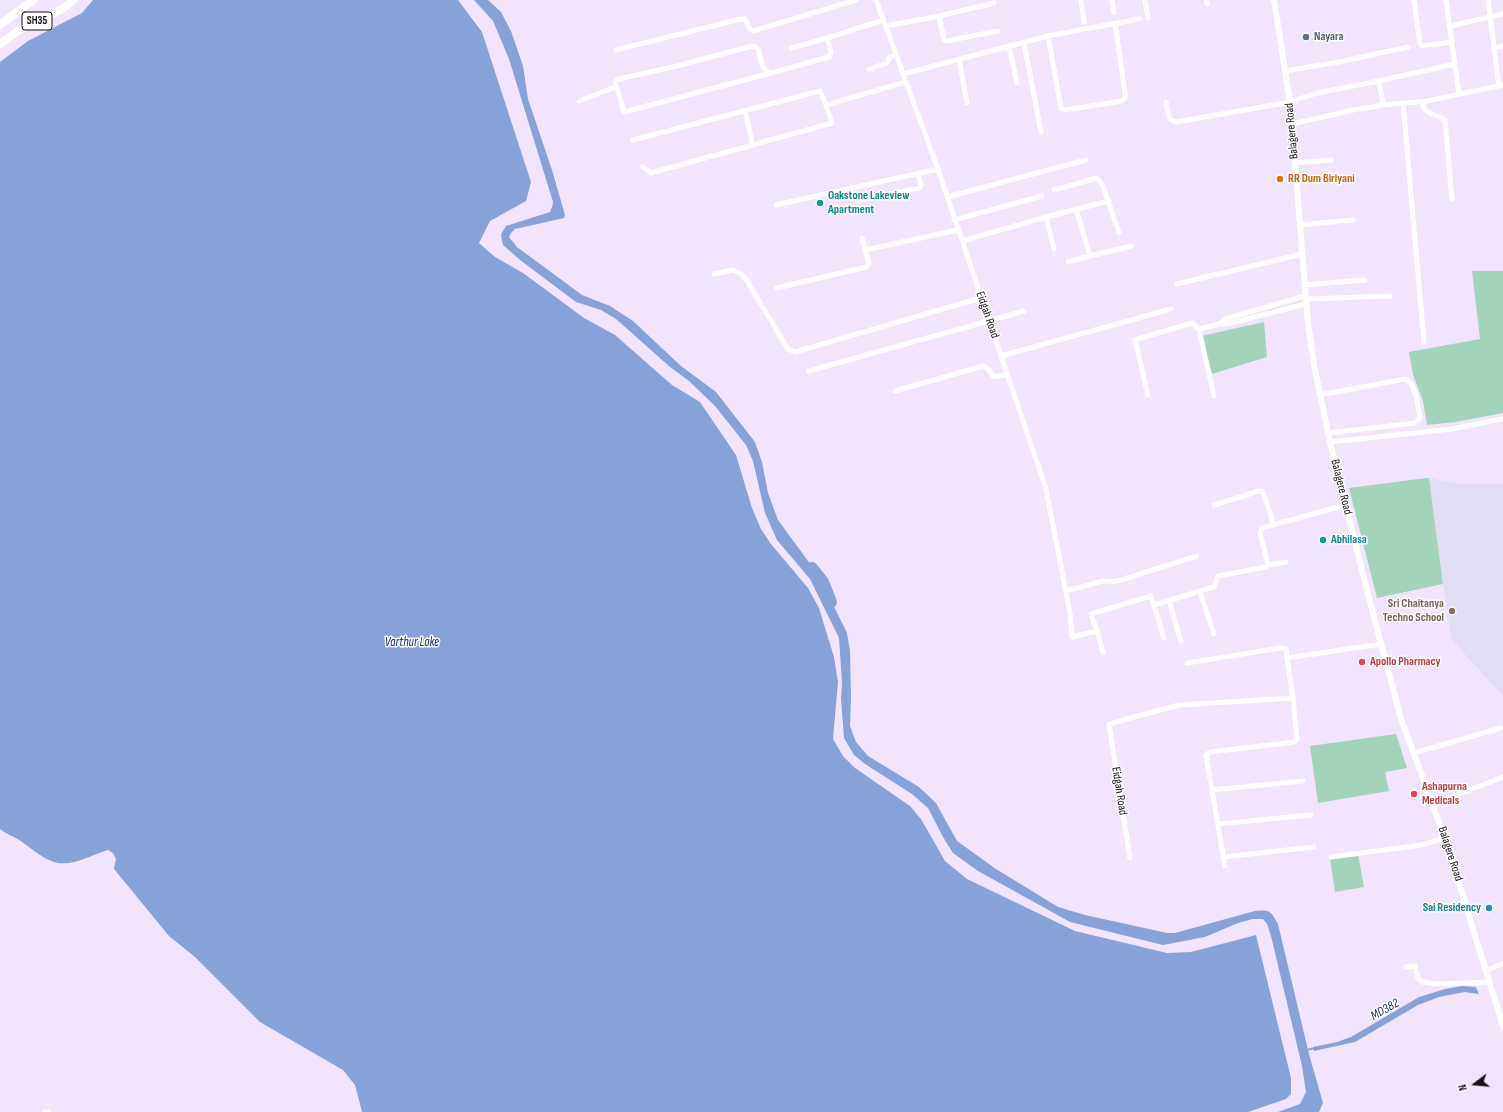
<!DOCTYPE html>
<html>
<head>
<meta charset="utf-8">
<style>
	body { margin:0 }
	#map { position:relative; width:1503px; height:1112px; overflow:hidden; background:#f3e4fd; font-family:"Sofia Sans Condensed",sans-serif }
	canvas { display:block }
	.north { position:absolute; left:1455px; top:1064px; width:40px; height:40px; -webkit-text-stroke:3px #fff; paint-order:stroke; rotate:254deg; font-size:11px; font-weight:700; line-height:16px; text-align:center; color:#161119 }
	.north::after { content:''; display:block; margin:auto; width:14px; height:18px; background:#161119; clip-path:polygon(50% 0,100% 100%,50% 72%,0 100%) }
</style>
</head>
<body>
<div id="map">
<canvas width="1503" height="1112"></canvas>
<div class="north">N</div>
</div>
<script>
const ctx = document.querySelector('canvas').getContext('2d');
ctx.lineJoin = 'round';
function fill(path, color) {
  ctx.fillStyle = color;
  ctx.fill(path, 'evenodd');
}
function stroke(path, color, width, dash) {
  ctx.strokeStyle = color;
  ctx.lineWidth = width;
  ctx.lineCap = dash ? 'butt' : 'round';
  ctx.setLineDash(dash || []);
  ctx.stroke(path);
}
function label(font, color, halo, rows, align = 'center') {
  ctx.font = font + ' "Sofia Sans Condensed",sans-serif';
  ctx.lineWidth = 3;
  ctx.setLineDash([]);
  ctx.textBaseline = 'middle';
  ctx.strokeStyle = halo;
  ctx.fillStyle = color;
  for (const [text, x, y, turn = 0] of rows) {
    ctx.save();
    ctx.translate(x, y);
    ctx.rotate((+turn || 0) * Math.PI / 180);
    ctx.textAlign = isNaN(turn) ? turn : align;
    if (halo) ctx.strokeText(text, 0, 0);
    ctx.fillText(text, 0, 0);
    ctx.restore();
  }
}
fill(new Path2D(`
	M1429,478L1460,484H1503V696L1451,639Z`), '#e1ddf3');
fill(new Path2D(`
	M1472,271H1503V413L1455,422L1427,425L1423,401L1413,375L1409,352L1480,339Z
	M1264,322L1267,357L1212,374L1201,336Z
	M1426,478H1429L1443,584L1377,598L1349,488Z
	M1396,734L1407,768L1385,772L1389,791L1318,803L1310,746Z
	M1358,854L1364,887L1335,892L1330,859Z`), '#a4d3bb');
fill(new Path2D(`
	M93,0H458L482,32L531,182L526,201L490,221L479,243L495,257L523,273L584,318L615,335L672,385L700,402L736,455L752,508L761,529L771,544L808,588L819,608L834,657L838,682L833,739L843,756L855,768L910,806L921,819L945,861L967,879L1075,931L1167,953L1191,952L1256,935L1291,1078V1094L1286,1099L1248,1112H362L355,1085L343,1070L260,1022L195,957L169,936L114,869L116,859L113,853L108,850C94,854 83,861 69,863C48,866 35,850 19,840C13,836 6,834 0,829V62L28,41L82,13Z
	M474,0H488L501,12L511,31L523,66L528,99L552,170L565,215L564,218L515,229L511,233L509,237L517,247L582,295L610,306L633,321L681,366L716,392L755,442L762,462L768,493L778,520L819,576L847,633L850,651L851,697L850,726L856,742L868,756L919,787L936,803L957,841L996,869L1058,907L1085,915L1167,933H1175L1255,911C1270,910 1270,910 1278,924L1309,1054L1323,1103L1319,1112H1278L1300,1104L1306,1092L1302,1066L1271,936L1267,924L1263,919H1253L1238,923L1205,937L1163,945L1070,922L978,871L953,853L943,837L928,808L912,794L865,764L854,755L844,738L841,699L842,683L839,638L810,579L777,540L765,513L753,461L746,445L715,406L689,381L670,367L616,319L601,310L576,302L520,260L503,245L502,241L501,234L506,226L550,212L552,207L553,202L509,59L493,21Z
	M1462,986L1476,987L1479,994L1465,992L1439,997L1418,1005L1355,1042L1314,1051L1313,1047L1337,1042L1351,1037L1419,997L1445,989Z`), '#86a2d9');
stroke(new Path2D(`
	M1306,1050L1315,1048`), '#86a2d9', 2);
stroke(new Path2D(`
	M812,568L823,582L831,602`), '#86a2d9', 12);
stroke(new Path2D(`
	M876,0L938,169L1046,489L1070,613L1072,637L1097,631L1091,614L1151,596L1164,638
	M1081,0L1084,22
	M1112,0L1114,13
	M1145,0L1148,18
	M1206,0L1207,4
	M1414,0L1420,44L1422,46L1452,42
	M1446,0L1459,94
	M1488,0L1499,86
	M939,16L944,39L946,41L998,31
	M886,26L939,16L994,3
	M1450,26L1503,14
	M1048,36L1061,108L1065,110L1122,101L1125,98V94L1115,23
	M1024,43L1041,132
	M1009,47L1017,83
	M791,48L827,38L884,20
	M1494,48L1503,46
	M616,50L741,19H745L750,29L753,31L856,0
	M959,59L967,103
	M869,69L887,63L889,58L896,55
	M1285,71L1344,61L1408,47
	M771,73L624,112L615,82L619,79L677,66L752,46L756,47L758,49C761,57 761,72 771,73L829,57L831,52L827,38
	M903,74L1048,36L1139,19
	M1379,81L1455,64
	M579,101L616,87
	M1166,102L1168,114L1171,120L1177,122L1290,102L1317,93L1379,81L1383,105L1427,101L1503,85
	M1422,102C1424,115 1435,113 1445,120L1452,199
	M1403,103L1424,342
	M745,111L753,145
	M1292,124L1353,110L1383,105
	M633,140L820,91L826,105L906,82
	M1295,163L1331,160
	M643,167L651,173L832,123L826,105
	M1054,190L1097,178L1103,186L1119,233
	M947,197L1086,160
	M858,201L919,188L921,186L918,173
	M776,205L938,169
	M1076,209L1090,256L1132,246
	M1046,217L1054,249
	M954,220L1042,196
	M1299,225L1353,220
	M962,241L1046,217L1109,201
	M865,250L958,230
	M1068,262L1090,256
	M714,274L733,270L741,274L746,279L788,349L795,352L981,298
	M1177,284L1302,254
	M1304,285L1365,280
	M777,288L866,267L869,264L862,238
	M1305,296L1225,319L1220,324H1227L1306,304
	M1306,299L1390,296
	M1199,329L1220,324
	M1001,356L1171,309
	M809,371L1024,311
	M895,391L983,366C996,371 985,381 1007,374
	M1148,395L1135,340L1192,323L1199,329L1214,396
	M1320,395L1405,379C1416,382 1418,408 1420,418L1415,423L1328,433
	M1330,442L1452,429L1503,419
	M1214,505L1259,491L1263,492L1274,525
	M1268,565L1286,562
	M1066,591L1103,581L1112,582L1121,580L1197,556
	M1200,592L1214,634
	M1169,601L1181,641
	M1154,605L1214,587L1218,576L1266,567L1268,565L1260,533L1262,528L1345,505
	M1097,631L1103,653
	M1187,663L1280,648L1286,649L1287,658L1381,644
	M1414,753L1501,728
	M1212,790L1303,781
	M1433,804L1503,777
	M1218,824L1311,815
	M1224,857L1314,847
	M1331,857L1422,845L1445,838
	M1130,858L1109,724L1179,705L1293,698L1287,658
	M1225,866L1206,755L1210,752L1294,742L1297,739L1293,698
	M1406,967L1415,966L1418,978L1422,982L1437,984L1489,982
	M1486,971L1503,963
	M45,1112H49`), '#fff', 5);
stroke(new Path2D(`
	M1274,0L1290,102L1308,323L1314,365L1330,442L1368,594L1401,719L1445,838L1503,1026`), '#fff', 6);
stroke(new Path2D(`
	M0,25L33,0
	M0,44L24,27L62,9L74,0`), '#fff', 8);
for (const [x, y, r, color] of [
	[1306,37,4,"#5c6f8a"],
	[1280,179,4,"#e8710a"],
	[820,203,4,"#0f9aa8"],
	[1323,540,4,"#0f9aa8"],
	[1452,611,4,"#8d6e63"],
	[1362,662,4,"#e0444e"],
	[1414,794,4,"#e0444e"],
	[1489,908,4,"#0f9aa8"]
]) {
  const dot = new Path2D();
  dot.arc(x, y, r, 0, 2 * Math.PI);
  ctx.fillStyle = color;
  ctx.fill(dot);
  stroke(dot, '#fff', 1.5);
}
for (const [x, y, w] of [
	[37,21,30]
]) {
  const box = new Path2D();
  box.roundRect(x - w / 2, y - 9, w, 18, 3);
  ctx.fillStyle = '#fff';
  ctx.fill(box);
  stroke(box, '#161119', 1);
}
label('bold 11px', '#161119', null, [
	["SH35",37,21]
]);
label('bold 12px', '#4e5e75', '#fff', [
	["Nayara",1314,37]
], 'left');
label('12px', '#161119', '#fff', [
	["Balagere Road",1292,131,-95],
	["Eidgah Road",987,315,71],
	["Balagere Road",1341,487,76],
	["Eidgah Road",1119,791,81],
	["Balagere Road",1450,854,72]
]);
label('bold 12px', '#c56008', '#fff', [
	["RR Dum Biriyani",1288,179]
], 'left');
label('bold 12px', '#0d838f', '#fff', [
	["Oakstone Lakeview",828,196],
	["Apartment",828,210],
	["Abhilasa",1331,540],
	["Sai Residency",1481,908,"right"]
], 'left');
label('bold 12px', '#785e54', '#fff', [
	["Sri Chaitanya",1444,604],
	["Techno School",1444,618]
], 'right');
label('bold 12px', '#be3a42', '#fff', [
	["Apollo Pharmacy",1370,662],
	["Ashapurna",1422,787],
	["Medicals",1422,801]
], 'left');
label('italic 13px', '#132f6f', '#fff', [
	["Varthur Lake",412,643],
	["MD382",1385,1010,-30]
]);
</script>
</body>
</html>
